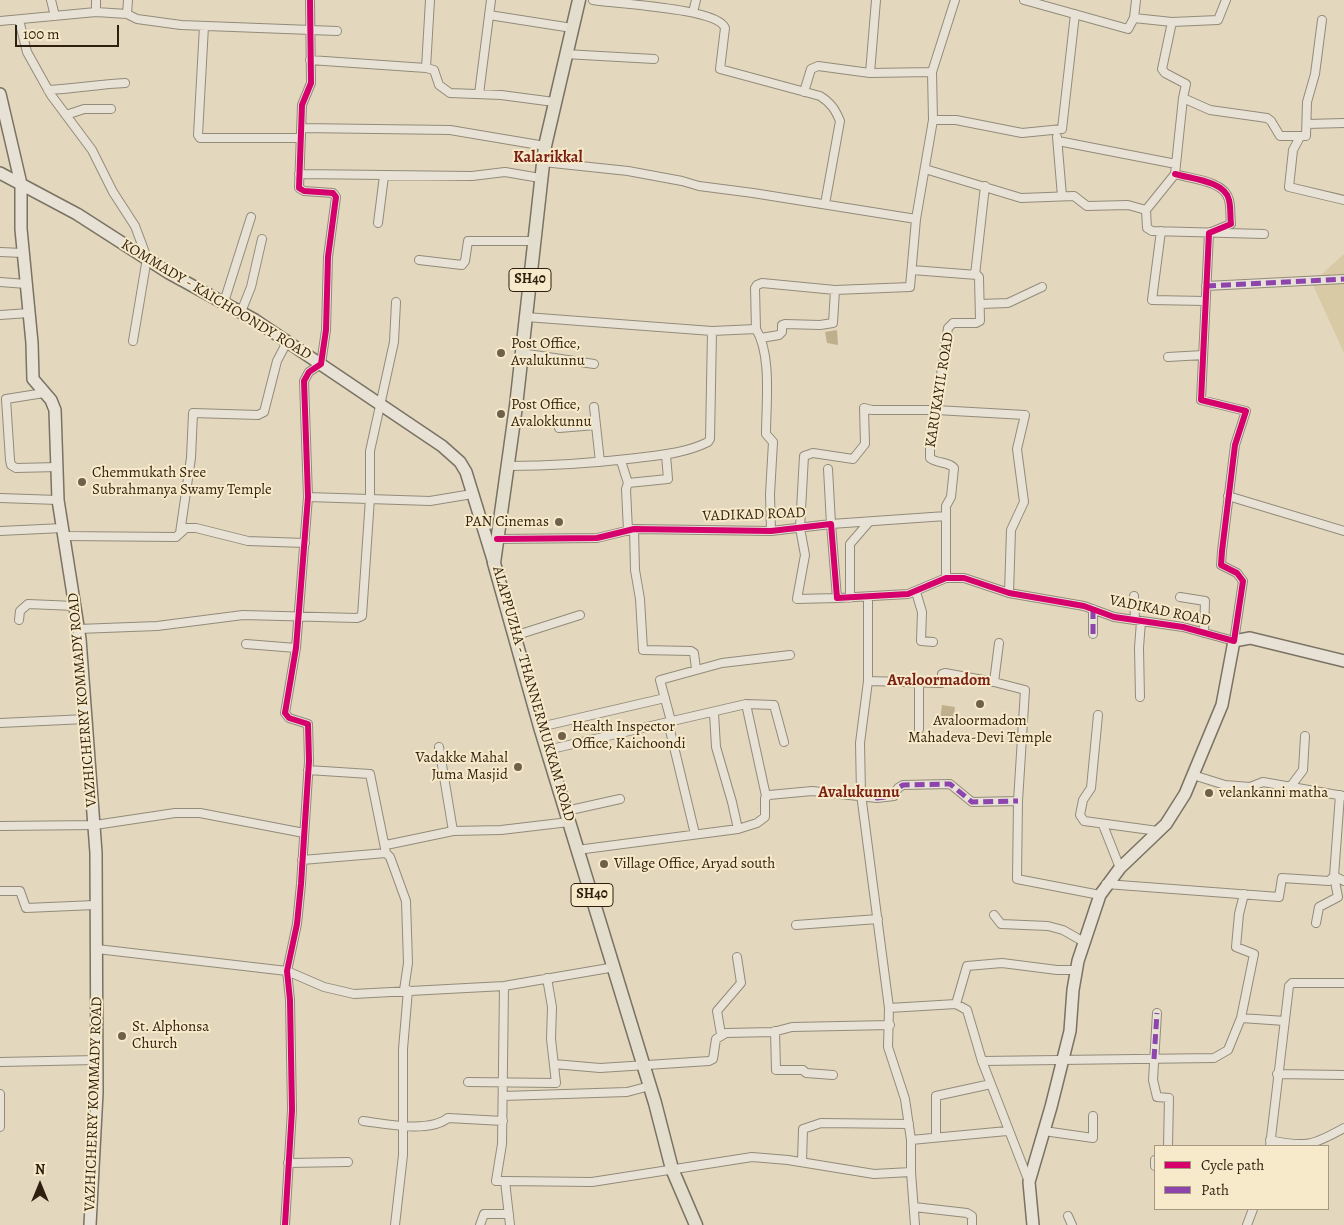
<!DOCTYPE html>
<html>
<head>
<meta charset="utf-8">
<style>
	body { margin:0 }
	#map { position:relative; width:1344px; height:1225px; overflow:hidden; background:#e3d8bd; font-family:Alegreya,serif }
	canvas { display:block }
	.legend { position:absolute; left:1154px; top:1145px; width:175px; height:65px; box-sizing:border-box; background:#f7eaca; border:1px solid #a7997f; margin:0; padding:6px 9px; list-style:none; font-size:15px; color:#2f1f0e }
	.legend li { display:flex; align-items:center; gap:10px; height:25px }
	.legend b { width:25px; border:1px solid #a7997f }
	.north { position:absolute; left:15px; top:1160px; width:50px; height:50px; -webkit-text-stroke:4px #f7eaca; paint-order:stroke; rotate:0deg; font-size:14px; font-weight:700; line-height:20px; text-align:center; color:#2f1f0e }
	.north::after { content:''; display:block; margin:auto; width:18px; height:22px; background:#2f1f0e; clip-path:polygon(50% 0,100% 100%,50% 72%,0 100%) }
	.scale { position:absolute; left:15px; top:25px; width:104px; height:22px; box-sizing:border-box; border:2px solid #2f1f0e; border-top:0; padding-left:6px; font-size:15px; line-height:18px; white-space:nowrap; color:#2f1f0e; -webkit-text-stroke:4px #f7eaca; paint-order:stroke }
</style>
</head>
<body>
<div id="map">
<canvas width="1344" height="1225"></canvas>
<ul class="legend">
<li><b style="height:6px;background:#d6006c"></b>Cycle path</li>
<li><b style="height:6px;background:#8e44ad"></b>Path</li>
</ul>
<div class="north">N</div>
<div class="scale">100 m</div>
</div>
<script>
const ctx = document.querySelector('canvas').getContext('2d');
ctx.lineJoin = 'round';
function fill(path, color) {
  ctx.fillStyle = color;
  ctx.fill(path, 'evenodd');
}
function stroke(path, color, width, dash) {
  ctx.strokeStyle = color;
  ctx.lineWidth = width;
  ctx.lineCap = dash ? 'butt' : 'round';
  ctx.setLineDash(dash || []);
  ctx.stroke(path);
}
function label(font, color, halo, rows, align = 'center') {
  ctx.font = font + ' Alegreya,serif';
  ctx.lineWidth = 4;
  ctx.setLineDash([]);
  ctx.textBaseline = 'middle';
  ctx.strokeStyle = halo;
  ctx.fillStyle = color;
  for (const [text, x, y, turn = 0] of rows) {
    ctx.save();
    ctx.translate(x, y);
    ctx.rotate((+turn || 0) * Math.PI / 180);
    ctx.textAlign = isNaN(turn) ? turn : align;
    if (halo) ctx.strokeText(text, 0, 0);
    ctx.fillText(text, 0, 0);
    ctx.restore();
  }
}
fill(new Path2D(`
	M1344,254V353L1312,283Z`), '#d9caa6');
fill(new Path2D(`
	M837,330L838,345L827,343L825,332Z
	M942,705L955,707L953,723L940,720Z`), '#bfaf8d');
const street = new Path2D(`
	M51,0L55,16
	M96,0V12
	M128,0L127,14L137,19L181,25L337,31
	M593,0C616,4 718,8 725,28L720,69L820,96C831,103 835,109 840,121L825,204
	M1024,0L1128,29L1134,18L1136,0
	M693,12L696,0
	M489,15L572,28
	M1134,18L1172,22L1218,20L1226,0
	M19,20L27,52L37,70L51,95L92,150L113,192L135,226L147,258L133,341
	M0,21L96,12L127,14
	M1172,22L1162,69L1165,73L1186,84L1183,98
	M204,26L198,135L200,138H301
	M565,54L654,59
	M310,60L426,68L434,70L439,85L450,93L501,95L554,102
	M426,68L430,0
	M870,73L876,0
	M48,90C74,89 99,84 125,83
	M804,92L811,69L818,66L870,73L932,72
	M479,94L491,0
	M66,115L84,109H111
	M933,120H956L1022,133L1062,129L1075,14
	M1307,124L1344,123
	M301,128L450,130L545,146
	M1057,137L1062,196
	M1300,137L1293,150L1289,187L1344,200
	M1058,141L1176,164
	M543,162L628,171L682,181L699,186L753,193L916,219
	M925,169L1021,198L1074,196L1087,206L1128,205L1146,210L1175,174L1183,98L1210,110L1267,118L1271,121L1280,136H1306L1307,102L1315,74L1322,20
	M299,174L472,176L505,172L540,178
	M1146,210L1147,228L1152,231L1264,234
	M378,223L384,176
	M1161,231L1152,300L1205,301
	M0,252L23,253
	M419,260L462,265L465,261L468,241H534
	M912,270L977,275L979,277L980,321L976,323H953L948,328L930,449V458C937,464 948,461 954,468L951,497L946,506V578
	M975,275L985,186
	M0,282L26,284
	M1206,286L1344,279
	M224,302L251,217
	M980,304L1008,303L1042,287
	M241,312L251,287L262,239
	M0,315L29,313
	M526,317L712,331L756,329C772,355 766,404 766,434L773,442L770,494L771,531
	M756,329L755,288L757,285L762,283L835,290L910,287L916,219L933,120L932,72L955,0
	M761,338L779,335L782,332V325L785,324L820,325L833,323L835,290
	M521,353L594,364
	M1168,357L1203,355
	M44,393L6,399L10,460L11,465L16,468L58,467
	M594,407L600,462
	M559,428L596,425
	M621,461L628,483
	M508,466C551,466 594,463 637,458C661,455 686,453 708,442L710,439L712,331
	M828,469L831,524L946,516
	M1228,496L1344,531
	M308,497L430,501L472,494
	M0,498L58,500
	M634,529L635,570L640,599L643,650L691,651L694,653L696,669
	M0,531L63,528
	M628,531L626,489L628,483L668,479L666,455
	M180,533L191,458L193,413L258,415L264,412L277,361L287,342
	M65,536L176,537L186,528H196L248,541L305,543
	M497,539L597,538L634,529L771,531L831,524L837,598L908,594L946,578H964L1009,593L1084,606L1114,617L1183,627L1234,641L1243,581L1237,573L1221,565L1222,551L1235,445L1246,411L1201,400L1209,233L1231,224C1230,217 1231,208 1229,200C1225,181 1192,179 1175,174
	M916,592L922,612L921,641L933,642
	M1134,596L1135,620
	M1180,597L1205,601L1204,633
	M837,598L797,599L805,555L800,528L804,456L813,453L853,459L865,444L864,408L872,410H936L1025,415L1017,449L1024,502L1011,530L1009,593
	M850,598V544L869,522
	M1093,609V634
	M19,620L20,611L28,604L75,606
	M78,629L157,626L243,615L357,618L362,616L370,498V451L394,342L396,302
	M514,636L580,615
	M246,644L296,648
	M868,681L941,683L942,674L945,673L994,682L999,643
	M994,682L1025,690L1018,801L1017,879L1100,895
	M1140,697L1139,648L1141,621
	M746,704L774,705L784,742
	M714,713L716,747L732,802L738,829
	M1098,715L1091,788L1083,800L1080,815L1084,821L1158,831
	M671,721L660,680L722,663L790,655
	M668,722L695,834
	M0,723L86,719
	M540,727L665,698
	M919,729V683
	M439,747L453,831
	M547,750L746,704L766,796
	M1193,775L1225,785L1250,787L1263,782L1344,796
	M1291,786L1303,770L1305,736
	M566,811L620,799
	M1103,825L1120,868
	M0,826L95,825L175,813H200L304,833
	M386,845L453,831L501,830L569,822
	M577,850L738,829L757,823L765,817V798L769,795L812,791L877,798L894,796L898,788L903,785L950,784L972,802L1018,801
	M386,853L390,857L406,901L408,963L404,990
	M302,860L386,853L370,774L308,770
	M1334,876L1344,881
	M1106,884L1279,897L1282,878L1329,881L1334,876L1340,795
	M0,891H20L26,908L95,905
	M994,915L1001,924L1048,926L1063,930L1084,942
	M1316,923L1319,907L1338,897L1334,876
	M796,925L878,919
	M97,949L287,971L324,987L354,994L504,986L615,967
	M504,986L502,1144L496,1181H505L510,1225
	M956,1004L967,966L1002,963L1057,970H1077
	M889,1008L956,1004L967,1010L982,1061L1029,1182
	M1157,1013L1153,1080L1157,1097L1169,1098L1168,1146
	M1241,1018L1254,954L1236,947L1239,914L1244,894
	M775,1031L776,1070H803L806,1073L833,1075
	M721,1034L717,1011L741,983L737,957
	M982,1061L1214,1058L1228,1050L1241,1018L1285,1021
	M0,1062L96,1060
	M554,1064L600,1068L709,1061L713,1059L716,1039L726,1033L773,1032L792,1027L890,1025
	M1277,1074L1344,1075
	M468,1082L556,1083L551,1039L552,1007L547,978
	M0,1094V1127
	M503,1096L627,1092L650,1086
	M363,1121C386,1124 429,1133 448,1118L503,1121
	M1044,1131L1093,1138V1116
	M936,1137V1096L991,1084
	M911,1140L1007,1131
	M1270,1140C1305,1148 1314,1145 1344,1128
	M1270,1146L1289,986L1292,983H1344
	M802,1162L803,1129L821,1123L909,1124
	M288,1163L348,1162
	M1155,1166V1160
	M911,1172L915,1225
	M505,1181L592,1182L752,1157L788,1160L874,1174L911,1172V1140L905,1099L888,1047L889,1008L861,794L860,743L868,681V598
	M914,1207L967,1213L972,1216V1225
	M1068,1216L1072,1225
	M285,1225L292,1110L290,1000L287,971L297,924L301,884L309,761L308,724L289,718L285,713L296,648L308,497L304,381L309,372L321,364L326,330L328,257L336,197L333,193L304,191L299,188L302,105L311,83L310,0
	M395,1225L403,1155V1049L408,990
	M480,1225L484,1214H509
	M1247,1225L1253,1209`);
const secondary = new Path2D(`
	M0,94L21,184V229L32,343L33,379L51,400L55,410L58,500L80,639L96,853L97,1093L90,1225
	M0,173L77,214L169,273L255,320L442,446L460,462L466,472L494,563
	M1033,1225L1029,1182L1051,1107L1070,1031L1073,990L1078,961L1100,895L1120,868L1166,824L1185,794L1222,705L1234,641L1250,638L1344,661`);
const primary = new Path2D(`
	M579,0L545,146L516,406L494,563L540,727L655,1103L672,1169L696,1225`);
stroke(street, '#938b7a', 10);
stroke(secondary, '#7a7263', 14);
stroke(primary, '#7a7263', 15);
stroke(street, '#e7e2d5', 8);
stroke(secondary, '#e7e2d5', 11);
stroke(primary, '#e3ddce', 12);
stroke(new Path2D(`
	M1206,286L1344,279
	M1093,609V634
	M861,794L877,798L894,796L898,788L903,785L950,784L972,802L1018,801
	M1154,1059L1157,1013`), '#8e44ad', 5, [10, 5]);
stroke(new Path2D(`
	M497,539L597,538L634,529L771,531L831,524L837,598L908,594L946,578H964L1009,593L1084,606L1114,617L1183,627L1234,641L1243,581L1237,573L1221,565L1222,551L1235,445L1246,411L1201,400L1209,233L1231,224C1230,217 1231,208 1229,200C1225,181 1192,179 1175,174
	M285,1225L292,1110L290,1000L287,971L297,924L301,884L309,761L308,724L289,718L285,713L296,648L308,497L304,381L309,372L321,364L326,330L328,257L336,197L333,193L304,191L299,188L302,105L311,83L310,0`), '#d6006c', 6);
for (const [x, y, r, color] of [
	[501,353,5,"#6e604b"],
	[501,414,5,"#6e604b"],
	[82,482,5,"#6e604b"],
	[559,522,5,"#6e604b"],
	[980,704,5,"#6e604b"],
	[562,736,5,"#6e604b"],
	[518,767,5,"#6e604b"],
	[1209,793,5,"#6e604b"],
	[604,864,5,"#6e604b"],
	[122,1036,5,"#6e604b"]
]) {
  const dot = new Path2D();
  dot.arc(x, y, r, 0, 2 * Math.PI);
  ctx.fillStyle = color;
  ctx.fill(dot);
  stroke(dot, '#f7eaca', 2);
}
for (const [x, y, w] of [
	[530,280,42],
	[592,895,42]
]) {
  const box = new Path2D();
  box.roundRect(x - w / 2, y - 11.5, w, 23, 4);
  ctx.fillStyle = '#f7eaca';
  ctx.fill(box);
  stroke(box, '#2f1f0e', 1);
}
label('bold 14px', '#2f1f0e', null, [
	["SH40",530,280],
	["SH40",592,895]
]);
label('15px', '#2f1f0e', '#f7eaca', [
	["KOMMADY - KAICHOONDY ROAD",216,300,31],
	["KARUKAYIL ROAD",940,390,-81],
	["VADIKAD ROAD",754,515,-2],
	["VADIKAD ROAD",1160,611,12],
	["ALAPPUZHA - THANNERMUKKAM ROAD",533,694,74],
	["VAZHICHERRY KOMMADY ROAD",83,700,-95],
	["VAZHICHERRY KOMMADY ROAD",94,1104,-88]
]);
label('15px', '#2f1f0e', '#f7eaca', [
	["Post Office,",511,344],
	["Avalukunnu",511,361],
	["Post Office,",511,405],
	["Avalokkunnu",511,422],
	["Chemmukath Sree",92,473],
	["Subrahmanya Swamy Temple",92,490],
	["PAN Cinemas",549,522,"right"],
	["Avaloormadom",980,721,"center"],
	["Mahadeva-Devi Temple",980,738,"center"],
	["Health Inspector",572,727],
	["Office, Kaichoondi",572,744],
	["Vadakke Mahal",508,758,"right"],
	["Juma Masjid",508,775,"right"],
	["velankanni matha",1219,793],
	["Village Office, Aryad south",614,864],
	["St. Alphonsa",132,1027],
	["Church",132,1044]
], 'left');
label('bold 16px', '#7a1f14', '#f7eaca', [
	["Kalarikkal",548,158],
	["Avaloormadom",939,681],
	["Avalukunnu",859,793]
]);
</script>
</body>
</html>
